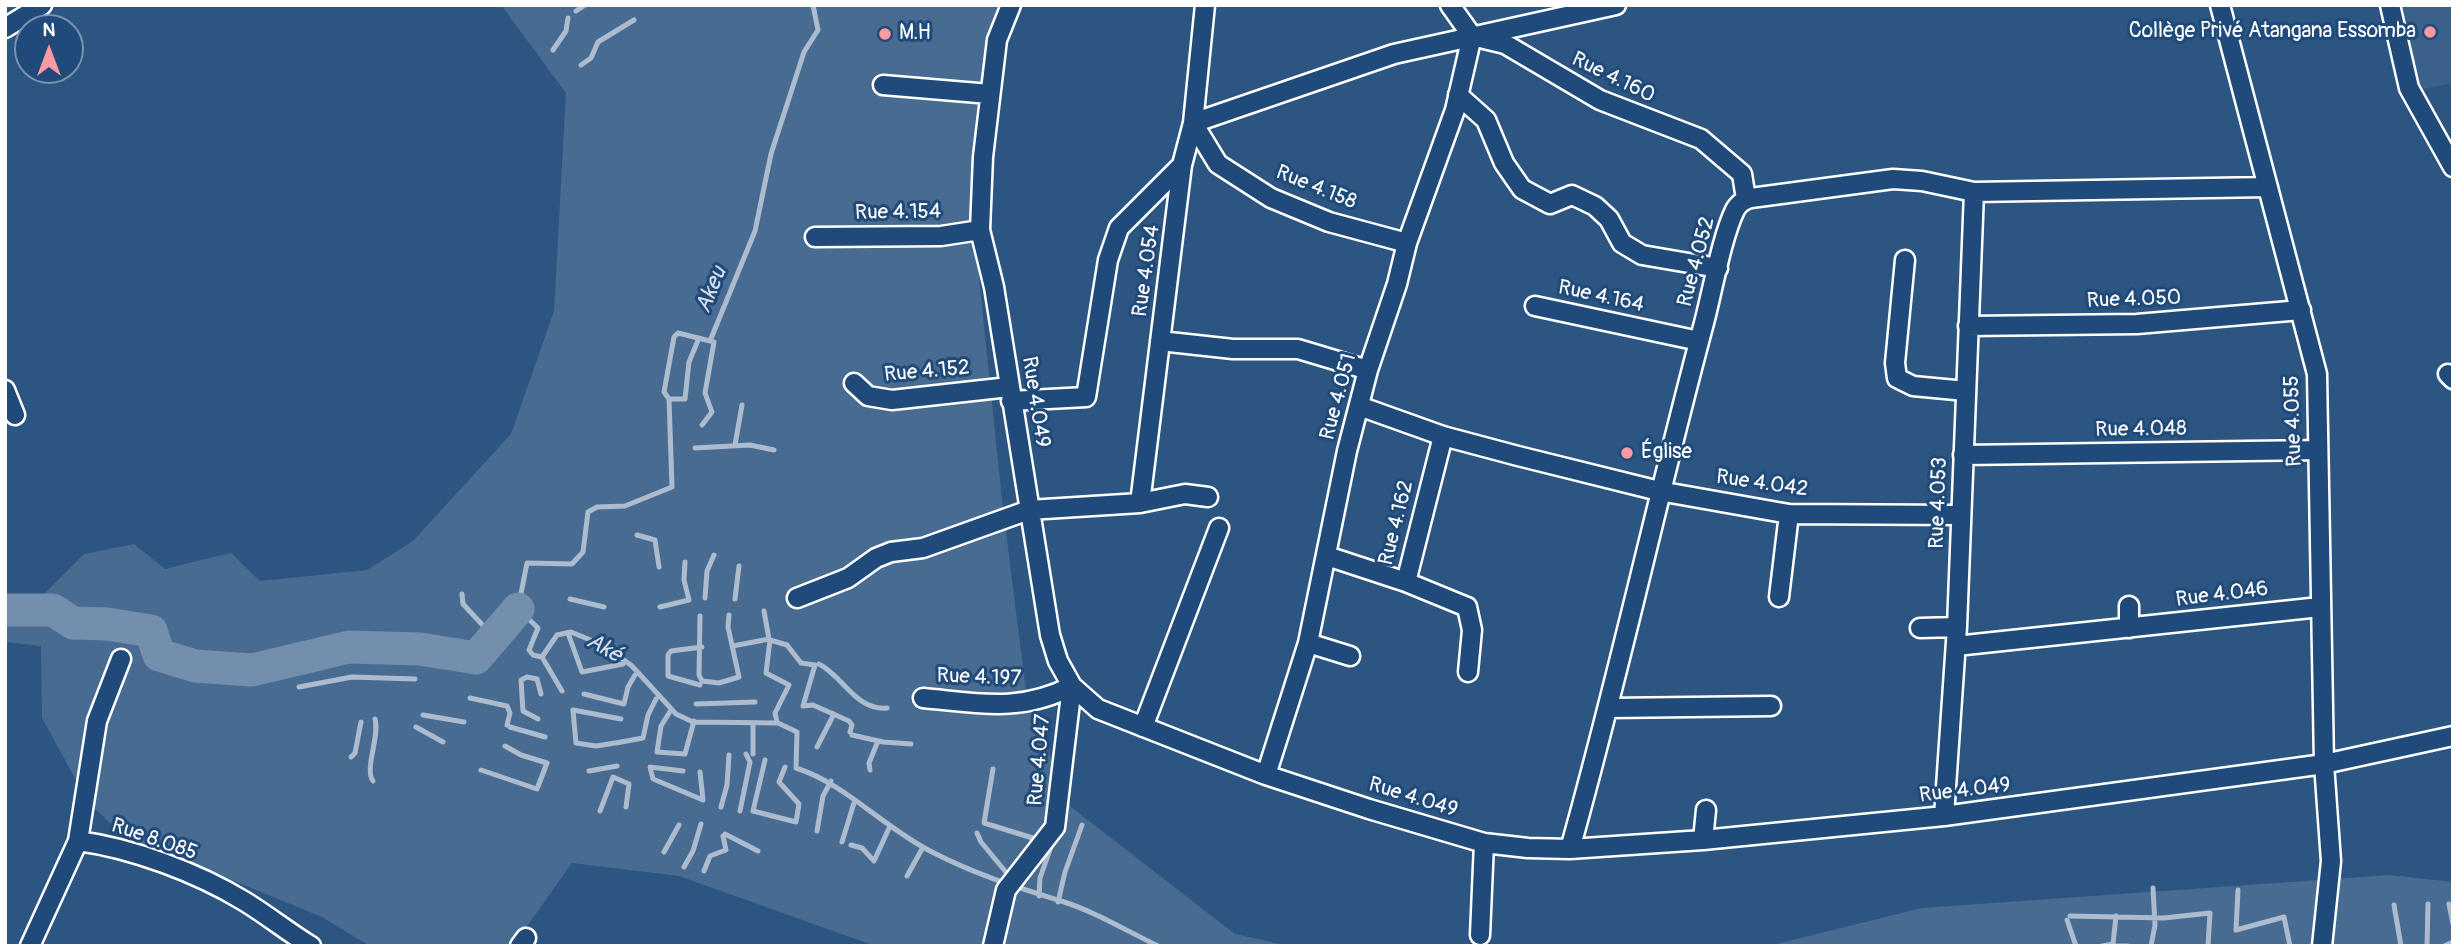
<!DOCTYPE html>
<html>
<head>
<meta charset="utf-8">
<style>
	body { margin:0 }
	#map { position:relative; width:2458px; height:951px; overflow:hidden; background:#2c5582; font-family:Pangolin,sans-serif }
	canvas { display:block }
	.frame { position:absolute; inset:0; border:7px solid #fff; pointer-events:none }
	.north { position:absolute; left:14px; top:14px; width:70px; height:70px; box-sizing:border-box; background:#1f4a7a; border:2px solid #7992af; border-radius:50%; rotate:0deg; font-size:19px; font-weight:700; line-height:28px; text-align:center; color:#fff }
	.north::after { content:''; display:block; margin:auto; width:24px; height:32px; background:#ff9aa2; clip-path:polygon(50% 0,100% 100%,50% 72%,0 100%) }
</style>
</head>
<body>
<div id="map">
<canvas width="2458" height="951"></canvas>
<div class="frame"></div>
<div class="north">N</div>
</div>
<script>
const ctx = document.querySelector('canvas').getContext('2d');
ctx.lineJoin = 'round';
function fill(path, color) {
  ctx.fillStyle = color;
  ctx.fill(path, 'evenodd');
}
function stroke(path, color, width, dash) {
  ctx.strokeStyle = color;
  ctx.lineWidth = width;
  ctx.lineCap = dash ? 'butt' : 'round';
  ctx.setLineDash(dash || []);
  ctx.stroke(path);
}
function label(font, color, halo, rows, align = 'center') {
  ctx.font = font + ' Pangolin,sans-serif';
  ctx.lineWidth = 6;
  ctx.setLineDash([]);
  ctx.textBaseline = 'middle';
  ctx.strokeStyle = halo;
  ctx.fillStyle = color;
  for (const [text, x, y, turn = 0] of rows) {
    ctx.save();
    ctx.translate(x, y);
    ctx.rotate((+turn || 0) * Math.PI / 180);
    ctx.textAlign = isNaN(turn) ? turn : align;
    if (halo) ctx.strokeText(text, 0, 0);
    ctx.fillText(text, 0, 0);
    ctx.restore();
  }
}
fill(new Path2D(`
	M2400,5H2453V83L2418,90Z`), '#3b618b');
fill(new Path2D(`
	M501,5H1004L987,46L970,191L1003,509L1027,698L1071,807L1235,934L1289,946H875L679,876L572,863L513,946H370L322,917L124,836L88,802L42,718L41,646L5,642V603L26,602L44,594L84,554L134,544L165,569L231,553L260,581L367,570L413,541L511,434L554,311L566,93Z
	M2390,875L2453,882V946H1768L1922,908Z`), '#486b92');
stroke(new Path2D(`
	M813,5L818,30L804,52L771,154L755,231L710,341L678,333L674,337L664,392L669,399L672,487L625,506L597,507L588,512L583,552L572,564L527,563L518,609L538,628L529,650L533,655L542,657L557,635L571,632L605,646L632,666L676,714L693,722L778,723L797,732L796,768C846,784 884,828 932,852C977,875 1013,886 1061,901C1094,911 1127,931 1158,946
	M576,11L585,5
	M553,50L566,31L568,18
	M581,65L591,58L598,42L634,20
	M669,399H685L689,362L699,338
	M702,425L712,412L705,393L714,342
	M735,445L742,405
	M695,448L750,445L774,450
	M637,535L655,540L659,567
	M462,594L463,604L488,631
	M705,598L707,571L714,555
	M570,599L604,607
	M735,599L739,566
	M660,607L689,600L684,580L685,562
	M700,616L699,675L702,681L719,683L739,677L728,627L729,615
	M568,633L582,672L623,664
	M733,646L769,639L764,611
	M542,657L562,691
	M819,664C843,676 856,711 887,708
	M700,685L668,676V655L671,651L702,647
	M299,687L352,677L415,679
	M584,694L624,704L628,687L635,675
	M470,698L507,706L510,713L507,725
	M696,704L755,702
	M671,710L661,726L657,752L685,754L694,721
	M423,715L464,722
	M538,719L523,711L521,680L527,677L537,679L541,694
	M777,722L775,713L789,685L766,673L770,640L787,645L801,663L815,665L803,706L813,705L849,721L852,725L850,732
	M416,727L443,742
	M510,727L545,737
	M852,735L883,742L911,744
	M615,743L596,746L576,743L573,710L621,719
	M616,743L643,738L648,715L656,699
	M817,747L834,714
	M753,754V723
	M351,757L355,753L361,722
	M765,760L753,811L796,822L799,804L779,782L785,767
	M993,769L984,823L1036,839
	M481,770L537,789L547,763L521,755L505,746
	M870,770L869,763L878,741
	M589,771L617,766
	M683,771L650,767L653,779L703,800L700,772
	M373,781C364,770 380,736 375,719
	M721,807L727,785L729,755
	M600,811L613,777L629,784L626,807
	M740,811L750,762L746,754
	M817,831L823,796L831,781
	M977,833L981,842L1010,877
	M725,834L758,851
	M842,842L854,803
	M851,845L862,848L874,861L890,826
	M664,852L679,825
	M684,867L693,851L701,824
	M704,871L710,856L726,850L723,836
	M907,876L922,849
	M2238,890L2236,930L2284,917L2290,946
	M1039,896L1040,878L1053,841
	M1058,902L1065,872L1082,825
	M2449,904L2453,924
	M2394,905L2401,946
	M2070,916L2164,918L2210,913L2208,946
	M2067,920L2076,946
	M2102,946L2113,944L2116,916
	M2116,946H2128
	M2151,946L2155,925L2153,888
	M2427,946L2428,904
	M2444,946L2453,942`), '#acbcce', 5);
stroke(new Path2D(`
	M5,610H53L73,623L107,624L151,631L159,655L195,666L252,670L349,647L420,649L476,658L518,609`), '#748fad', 33);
const street = new Path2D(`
	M1011,5L997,40L983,157L980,230L994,287L1050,635L1058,661L1072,686L1098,709L1266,775L1369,809L1484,843L1528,848L1570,849L1703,840L1944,816L2324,764L2453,736
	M1205,5L1193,123L1218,164L1271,198L1329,222L1407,243
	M1450,5L1472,36L1505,44L1600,100L1701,139L1742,174L1746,199
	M2220,5L2317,374L2324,764L2331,861L2322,946
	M2390,5L2409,88L2453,167
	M5,28L42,5
	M883,85L990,94
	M1458,95L1486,120L1504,163L1522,189L1550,204L1572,195L1595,206L1609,219L1622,243L1642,255L1718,268
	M815,237L941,236L980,230
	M1905,260L1895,363L1897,378L1913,386L1966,391
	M1535,306L1699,341
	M1968,326L2137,324L2301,310
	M1160,341L1233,349H1298L1368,370
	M2448,374L2453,379
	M854,383L868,396L892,400L1009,387
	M5,390L15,415
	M1011,401L1086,397L1108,260L1119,228L1182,165
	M1359,406L1443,436L1518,456L1659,491L1789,514L1961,515
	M1963,455L2318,450
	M1140,503L1185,494L1208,497
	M1327,556L1406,582L1443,436
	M1406,582L1467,607L1472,630L1468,672
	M1779,597L1789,514
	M797,598L848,578L876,558L891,552L923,548L1029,510L1140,503L1182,165L1193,123L1394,54L1616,5
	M1920,628L1957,627
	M2129,628V606
	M1308,643L1350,656
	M1956,646L2320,607
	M923,698C978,703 1020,713 1072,686
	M1610,708L1771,706
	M1143,727L1219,528
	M1266,775L1308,643L1347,451L1368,370L1397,284L1407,243L1455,110L1472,36
	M1944,816L1957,627L1974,192
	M1703,840L1706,810
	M78,841L97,721L121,659
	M1570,849C1619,675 1657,498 1704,323C1712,293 1722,236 1735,210C1738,204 1745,199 1751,198L1893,179L1922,181L1974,192L2268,187
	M1480,935L1484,843
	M30,946L78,841C132,848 198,873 244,901C267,915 288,932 311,946
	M520,946L526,938
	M993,946L1006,890L1055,827L1072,686`);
stroke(street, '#fff', 23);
stroke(street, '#1f4a7a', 18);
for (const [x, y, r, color] of [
	[2430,32,7,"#ff9aa2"],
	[885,34,7,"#ff9aa2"],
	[1627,453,7,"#ff9aa2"]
]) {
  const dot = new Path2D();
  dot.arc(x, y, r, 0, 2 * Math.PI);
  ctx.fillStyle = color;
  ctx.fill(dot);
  stroke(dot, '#1f4a7a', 2.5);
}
label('21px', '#fff', '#1f4a7a', [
	["Collège Privé Atangana Essomba",2416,32,"right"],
	["M.H",899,34],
	["Église",1641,453]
], 'left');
label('21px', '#fff', '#1f4a7a', [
	["Rue 4.160",1613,78,26],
	["Rue 4.158",1316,188,22],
	["Rue 4.154",898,213,-1],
	["Rue 4.052",1697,262,-75],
	["Rue 4.054",1147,271,-82],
	["Rue 4.164",1601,297,12],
	["Rue 4.050",2134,300,-2],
	["Rue 4.152",927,372,-5],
	["Rue 4.051",1339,397,-75],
	["Rue 4.049",1035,402,81],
	["Rue 4.055",2294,421,-92],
	["Rue 4.048",2141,430,-1],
	["Rue 4.042",1762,484,8],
	["Rue 4.053",1939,503,-88],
	["Rue 4.162",1397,523,-76],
	["Rue 4.046",2222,595,-7],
	["Rue 4.197",979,678,2],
	["Rue 4.047",1040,760,-85],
	["Rue 4.049",1965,791,-7],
	["Rue 4.049",1413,798,17],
	["Rue 8.085",154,840,19]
]);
label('italic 23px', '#d5dde6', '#1f4a7a', [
	["Akeu",712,290,-68],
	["Aké",604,649,29]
]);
</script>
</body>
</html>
